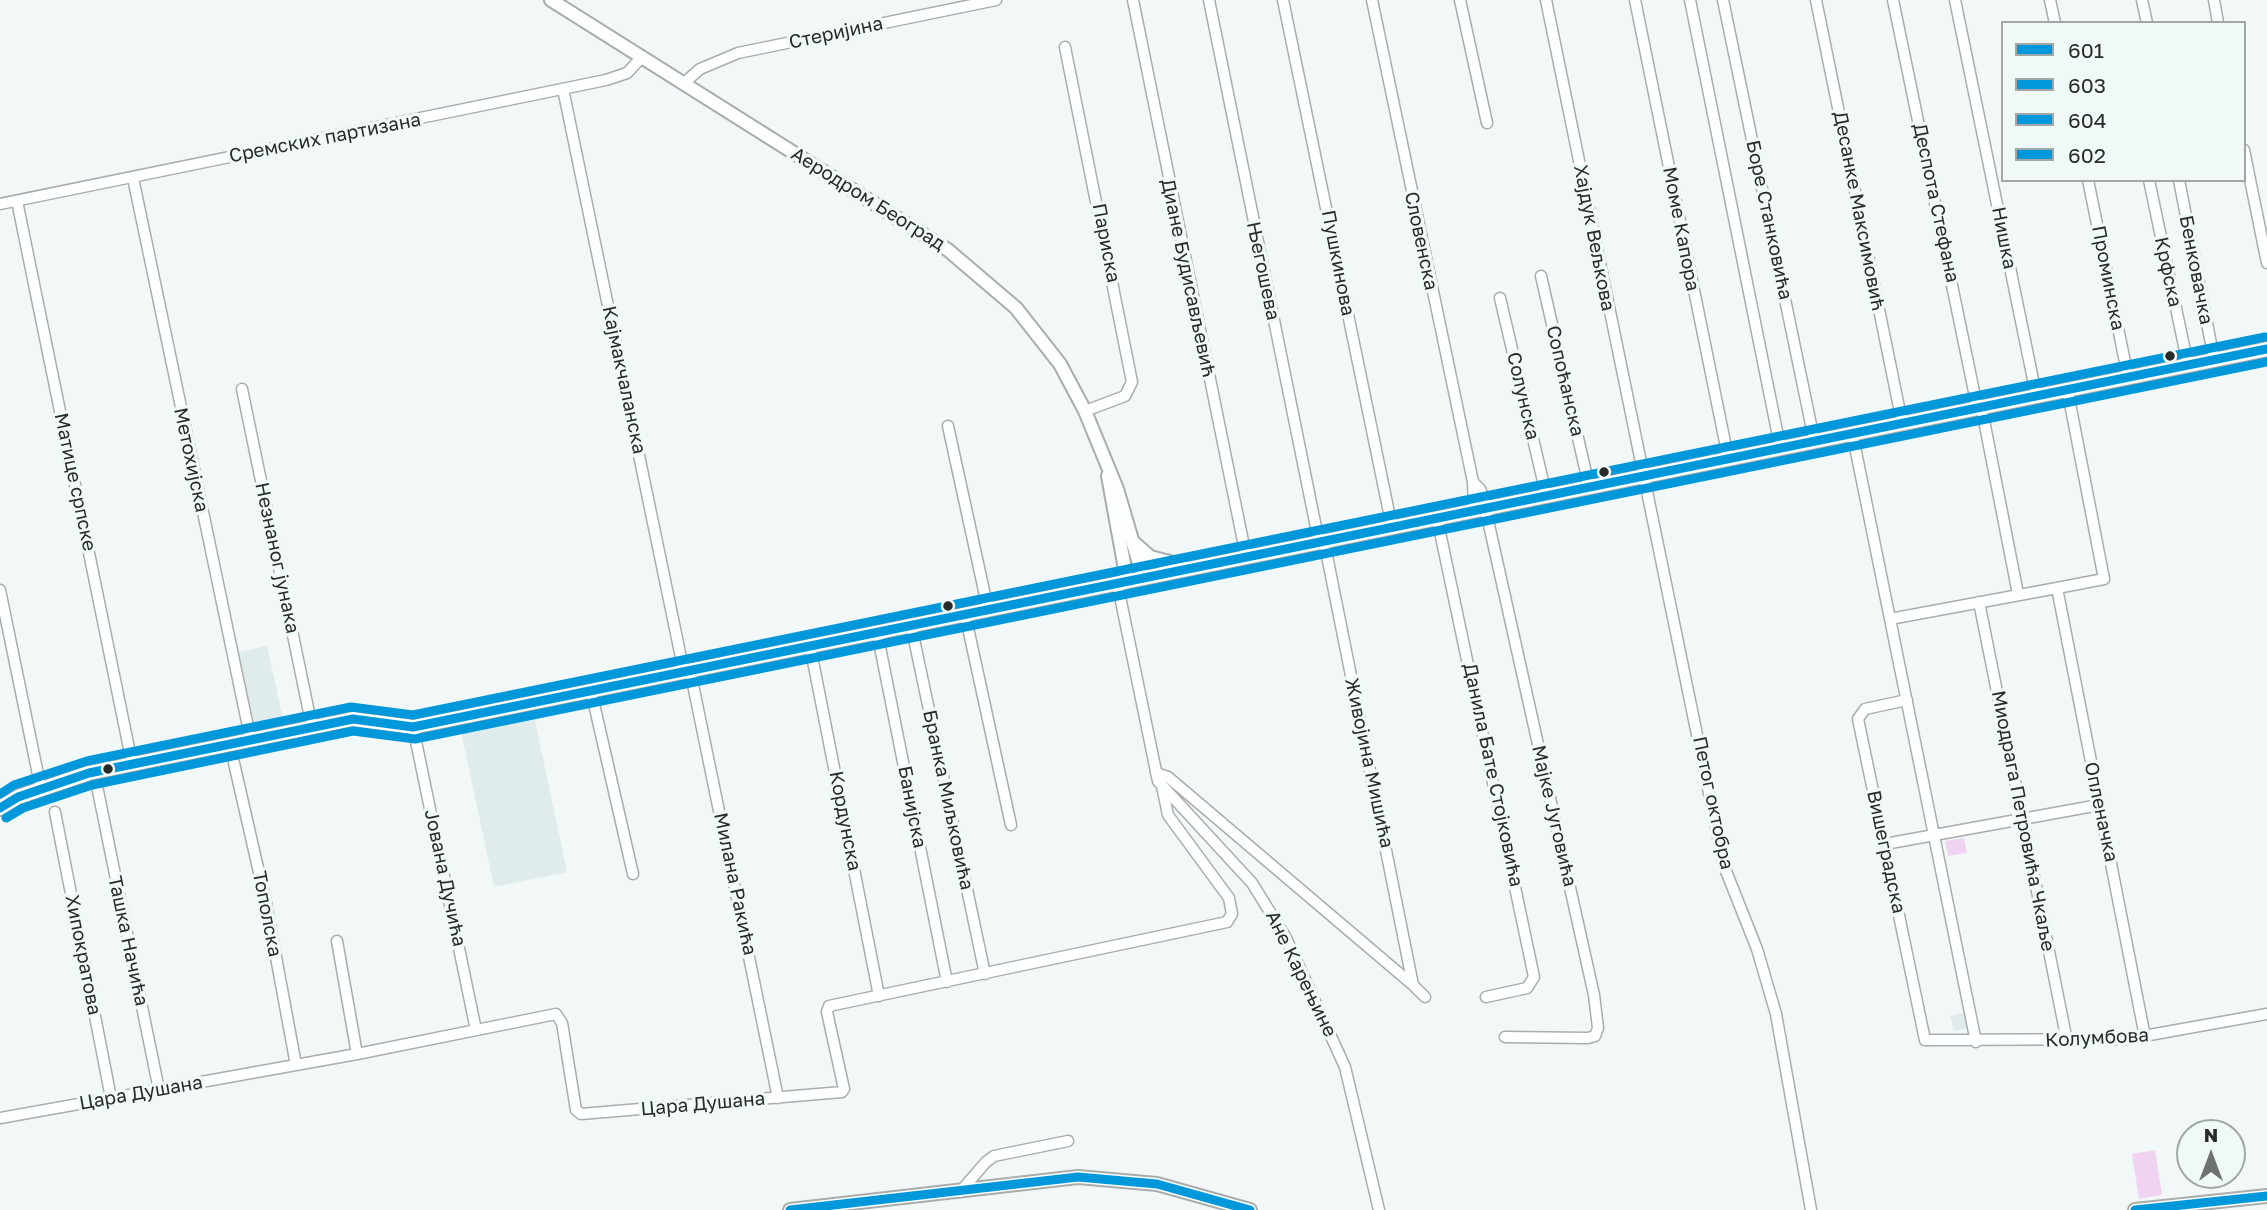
<!DOCTYPE html>
<html>
<head>
<meta charset="utf-8">
<style>
	body { margin:0 }
	#map { position:relative; width:2267px; height:1210px; overflow:hidden; background:#f2f7f7; font-family:"Golos Text",sans-serif }
	canvas { display:block }
	.legend { position:absolute; left:2001px; top:21px; width:245px; height:161px; box-sizing:border-box; background:#f0f9f8; border:2px solid #a0a7a6; margin:0; padding:9px 12px; list-style:none; font-size:21px; color:#282b2b }
	.legend li { display:flex; align-items:center; gap:14px; height:35px }
	.legend b { width:35px; border:2px solid #a0a7a6 }
	.north { position:absolute; left:2176px; top:1119px; width:70px; height:70px; box-sizing:border-box; background:#f0f9f8; border:2px solid #a0a7a6; border-radius:50%; rotate:0deg; font-size:19px; font-weight:700; line-height:28px; text-align:center; color:#282b2b }
	.north::after { content:''; display:block; margin:auto; width:24px; height:32px; background:#6f7272; clip-path:polygon(50% 0,100% 100%,50% 72%,0 100%) }
</style>
</head>
<body>
<div id="map">
<canvas width="2267" height="1210"></canvas>
<ul class="legend">
<li><b style="height:9px;background:#0098da"></b>601</li>
<li><b style="height:9px;background:#0098da"></b>603</li>
<li><b style="height:9px;background:#0098da"></b>604</li>
<li><b style="height:9px;background:#0098da"></b>602</li>
</ul>
<div class="north">N</div>
</div>
<script>
const ctx = document.querySelector('canvas').getContext('2d');
ctx.lineJoin = 'round';
function fill(path, color) {
  ctx.fillStyle = color;
  ctx.fill(path, 'evenodd');
}
function stroke(path, color, width, dash) {
  ctx.strokeStyle = color;
  ctx.lineWidth = width;
  ctx.lineCap = dash ? 'butt' : 'round';
  ctx.setLineDash(dash || []);
  ctx.stroke(path);
}
function label(font, color, halo, rows, align = 'center') {
  ctx.font = font + ' "Golos Text",sans-serif';
  ctx.lineWidth = 7;
  ctx.setLineDash([]);
  ctx.textBaseline = 'middle';
  ctx.strokeStyle = halo;
  ctx.fillStyle = color;
  for (const [text, x, y, turn = 0] of rows) {
    ctx.save();
    ctx.translate(x, y);
    ctx.rotate((+turn || 0) * Math.PI / 180);
    ctx.textAlign = isNaN(turn) ? turn : align;
    if (halo) ctx.strokeText(text, 0, 0);
    ctx.fillText(text, 0, 0);
    ctx.restore();
  }
}
fill(new Path2D(`
	M267,646L284,723L251,730L234,653Z
	M534,716L567,872L494,887L461,731Z
	M1967,1012L1970,1028L1954,1031L1950,1016Z`), '#e0eceb');
fill(new Path2D(`
	M1964,838L1967,853L1948,856L1945,841Z
	M2155,1150L2162,1195L2139,1199L2132,1154Z`), '#efd3f0');
const minor = new Path2D(`
	M1133,0L1246,556
	M1209,0L1319,542
	M1283,0L1392,527
	M1372,0L1473,482L1474,510
	M1460,0L1487,123
	M1546,0L1724,866L1757,949L1776,1014L1811,1210
	M1635,0L1728,457
	M1690,0L1780,446
	M1723,0L1814,439
	M1816,0L1902,422
	M1893,0L1977,406
	M1955,0L2036,394
	M2050,0L2055,23
	M2142,0L2147,23
	M2214,0L2218,23
	M1065,47L1132,382L1125,396L1085,411
	M684,83L700,69L738,53L996,0
	M563,89L684,672
	M2244,150L2267,263
	M133,178L251,741
	M2088,180L2128,377
	M2149,180L2188,365
	M2179,180L2214,359
	M17,201L132,763
	M0,204L606,80L627,73L642,57
	M1541,276L1589,486
	M1500,298L1546,494
	M242,389L312,727
	M1981,405L2018,594
	M948,426L988,609
	M1852,432L1976,1042
	M1473,482L1480,489L1488,507
	M1485,507L1594,995L1598,1028L1595,1036L1588,1038L1505,1037
	M1437,518L1534,977L1527,988L1486,997
	M1324,541L1413,985L1425,997
	M1117,582L1158,781L1252,883L1286,938L1345,1067L1379,1210
	M2057,588L2104,579L2067,388
	M0,590L41,789
	M1979,602L2067,1041
	M965,614L1011,825
	M1890,619L2057,588L2145,1037
	M911,625L985,974
	M877,632L947,982
	M810,646L879,996
	M690,670L778,1098
	M591,691L633,874
	M1907,700L1865,709L1858,719L1925,1040L2127,1039L2267,1014
	M413,727L476,1030
	M234,763L266,903L296,1065
	M1156,773L1168,777L1413,985
	M98,791L159,1090
	M55,812L111,1098
	M1885,844L2099,805
	M337,941L357,1054
	M0,1118L357,1054L556,1014L562,1023L576,1110L581,1114L842,1092L844,1089L827,1012L829,1006L1227,922L1232,914L1229,898L1168,815L1162,786
	M960,1192L986,1162L994,1156L1068,1141`);
const tertiary = new Path2D(`
	M551,0L948,250L1016,308L1060,364L1085,411L1117,489L1143,577
	M1108,476L1127,580
	M790,1210L1078,1177L1157,1184L1250,1210
	M2135,1210L2267,1196`);
const secondary = new Path2D(`
	M1134,544L1150,558L1181,566
	M0,808L18,797L89,773L353,719L413,727L2267,349`);
stroke(minor, '#a9adac', 13);
stroke(tertiary, '#a9adac', 16);
stroke(secondary, '#a9adac', 18);
stroke(minor, '#fdfefe', 10);
stroke(tertiary, '#fdfefe', 12);
stroke(secondary, '#fdfefe', 14);
stroke(new Path2D(`
	M0,808L18,797L89,773L353,719L413,727L2267,349`), '#0098da', 9);
stroke(new Path2D(`
	M6,818L23,808L92,785L353,731L415,739L2267,362`), '#0098da', 9);
stroke(new Path2D(`
	M0,794L14,785L87,761L351,707L413,715L2265,337`), '#0098da', 9);
stroke(new Path2D(`
	M790,1210L1078,1177L1157,1184L1250,1210
	M2135,1210L2267,1196`), '#0098da', 9);
for (const [x, y, r, color] of [
	[2170,356,6,"#282b2b"],
	[1604,472,6,"#282b2b"],
	[948,606,6,"#282b2b"],
	[108,769,6,"#282b2b"]
]) {
  const dot = new Path2D();
  dot.arc(x, y, r, 0, 2 * Math.PI);
  ctx.fillStyle = color;
  ctx.fill(dot);
  stroke(dot, '#f0f9f8', 2.5);
}
label('19px', '#282b2b', '#f0f9f8', [
	["Стеријина",836,33,-12],
	["Сремских партизана",325,138,-11],
	["Аеродром Београд",868,199,32],
	["Деспота Стефана",1936,203,78],
	["Десанке Максимовић",1859,211,79],
	["Боре Станковића",1769,220,78],
	["Моме Капора",1681,229,79],
	["Хајдук Вељкова",1594,238,79],
	["Нишка",2004,238,79],
	["Словенска",1421,241,78],
	["Париска",1106,243,79],
	["Пушкинова",1338,263,79],
	["Бенковачка",2196,270,79],
	["Његошева",1263,271,78],
	["Крфска",2168,272,78],
	["Диане Будисављевић",1188,278,78],
	["Проминска",2108,278,79],
	["Кајмакчаланска",624,380,78],
	["Сопоћанска",1565,381,77],
	["Солунска",1523,396,77],
	["Метохијска",191,460,78],
	["Матице српске",75,482,78],
	["Незнаног јунака",277,558,78],
	["Живојина Мишића",1369,763,78],
	["Данила Бате Стојковића",1493,775,78],
	["Бранка Миљковића",948,800,78],
	["Петог октобра",1713,803,78],
	["Банијска",912,807,79],
	["Опленачка",2101,812,78],
	["Мајке Југовића",1554,816,77],
	["Кордунска",845,821,79],
	["Миодрага Петровића Чкаље",2023,821,79],
	["Вишеградска",1886,852,78],
	["Јована Дучића",445,878,78],
	["Милана Ракића",735,884,78],
	["Тополска",267,914,79],
	["Ташка Начића",128,941,78],
	["Хипократова",83,955,79],
	["Ане Карењине",1301,974,64],
	["Колумбова",2097,1038,-3],
	["Цара Душана",141,1093,-10],
	["Цара Душана",703,1104,-5]
]);
</script>
</body>
</html>
